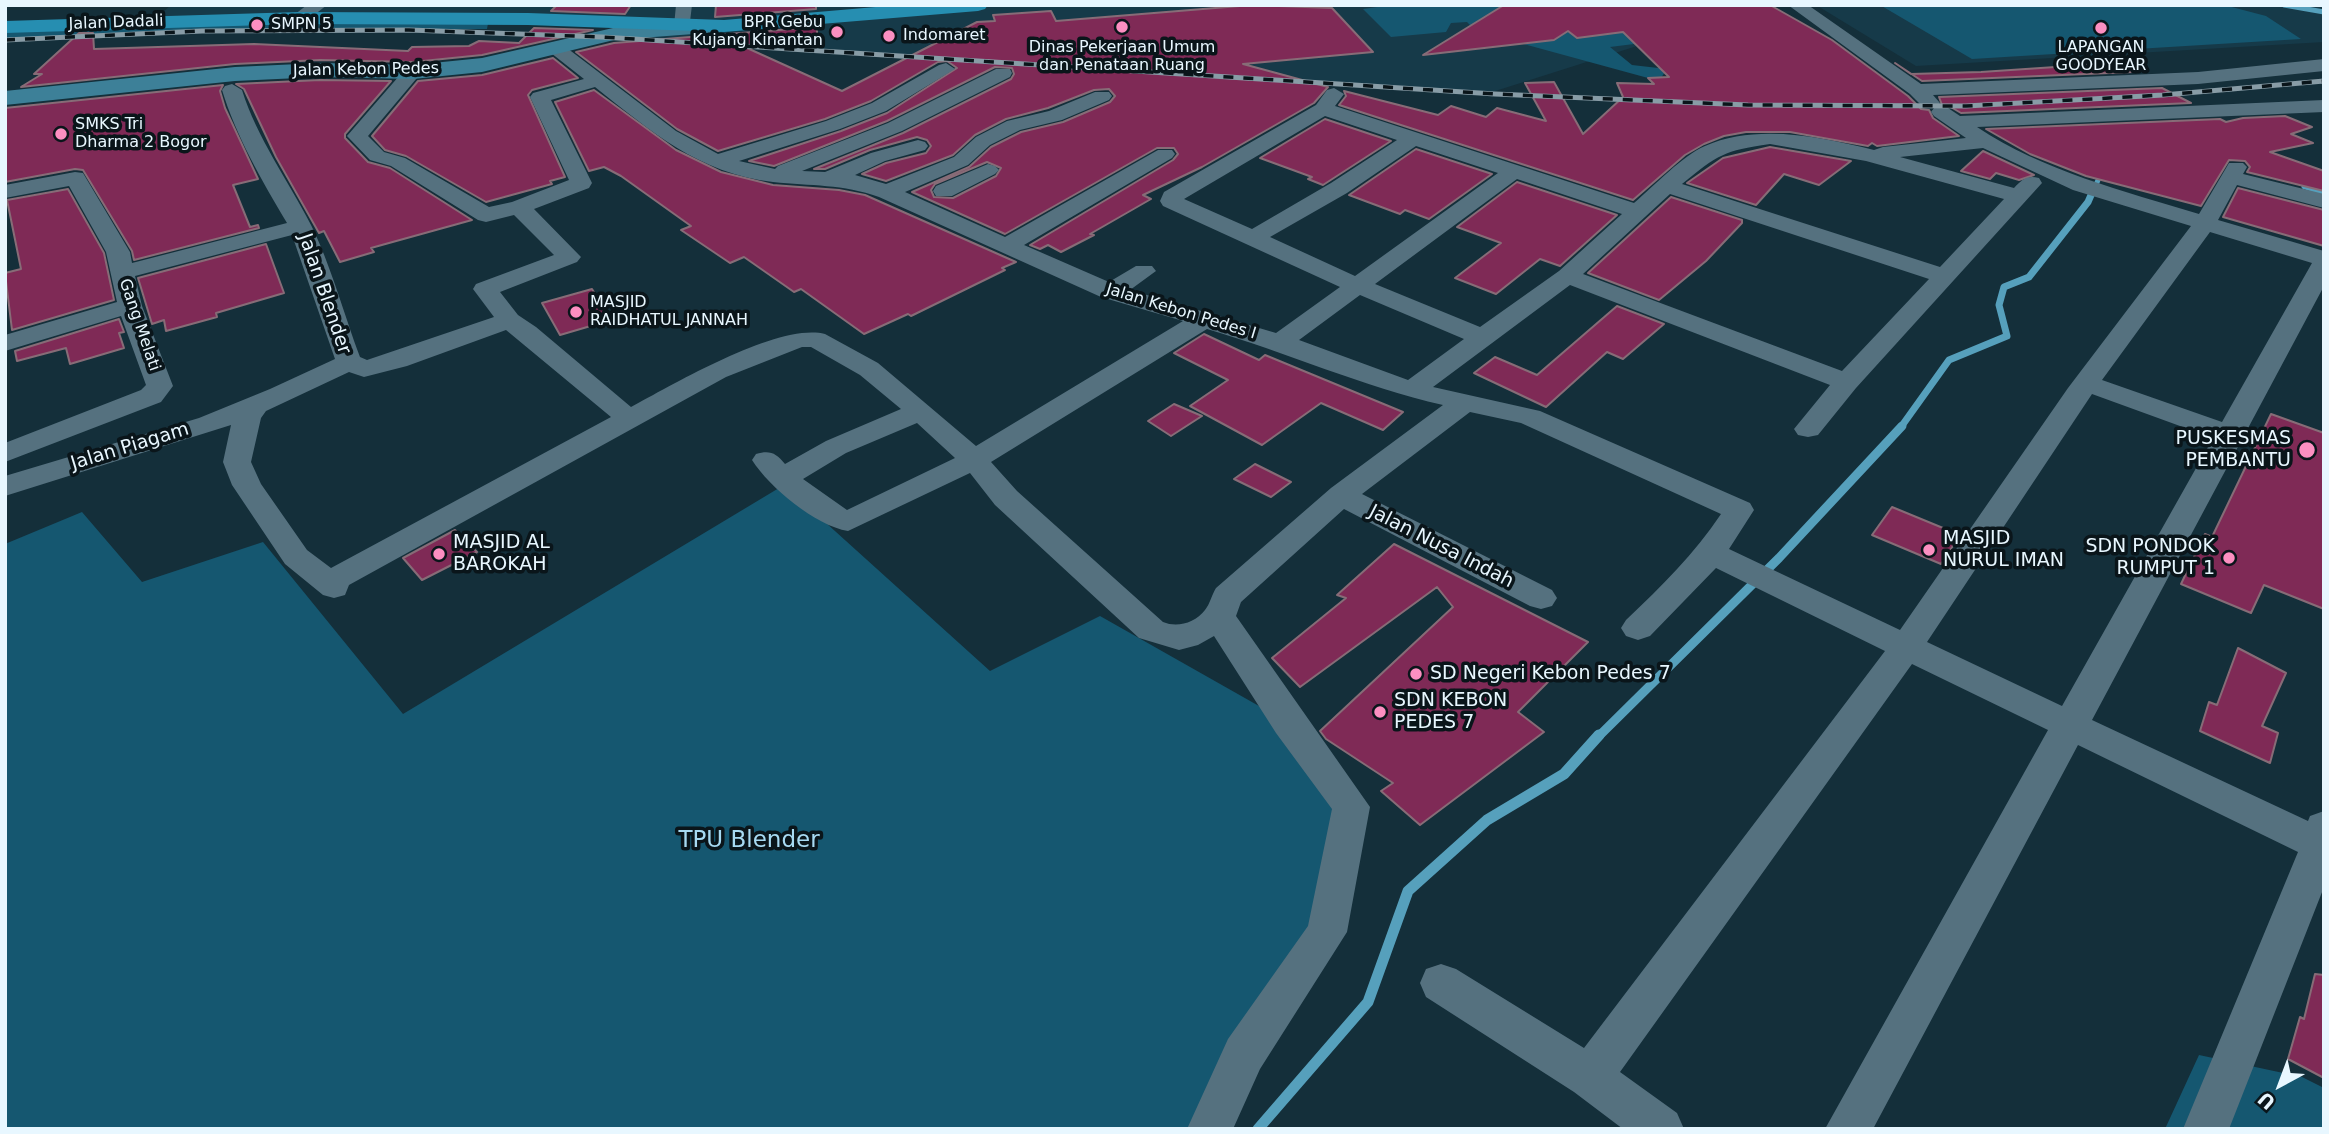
<!DOCTYPE html>
<html>
<head>
<meta charset="utf-8">
<style>
	body { margin:0 }
	#map { position:relative; width:2329px; height:1134px; overflow:hidden; background:#142f3a; font-family:"DejaVu Sans",sans-serif }
	canvas { display:block }
	.frame { position:absolute; inset:0; border:7px solid #e8f7ff; pointer-events:none }
	.north { position:absolute; left:2245px; top:1050px; width:70px; height:70px; -webkit-text-stroke:5px #0a151a; paint-order:stroke; rotate:221deg; font-size:19px; font-weight:700; line-height:28px; text-align:center; color:#e8f7ff }
	.north::after { content:''; display:block; margin:auto; width:24px; height:32px; background:#e8f7ff; clip-path:polygon(50% 0,100% 100%,50% 72%,0 100%) }
</style>
</head>
<body>
<div id="map">
<canvas width="2329" height="1134"></canvas>
<div class="frame"></div>
<div class="north">U</div>
</div>
<script>
const ctx = document.querySelector('canvas').getContext('2d');
ctx.lineJoin = 'round';
function fill(path, color) {
  ctx.fillStyle = color;
  ctx.fill(path, 'evenodd');
}
function stroke(path, color, width, dash) {
  ctx.strokeStyle = color;
  ctx.lineWidth = width;
  ctx.lineCap = dash ? 'butt' : 'round';
  ctx.setLineDash(dash || []);
  ctx.stroke(path);
}
function label(font, color, halo, rows, align = 'center') {
  ctx.font = font + ' "DejaVu Sans",sans-serif';
  ctx.lineWidth = 7;
  ctx.setLineDash([]);
  ctx.textBaseline = 'middle';
  ctx.strokeStyle = halo;
  ctx.fillStyle = color;
  for (const [text, x, y, turn = 0] of rows) {
    ctx.save();
    ctx.translate(x, y);
    ctx.rotate((+turn || 0) * Math.PI / 180);
    ctx.textAlign = isNaN(turn) ? turn : align;
    if (halo) ctx.strokeText(text, 0, 0);
    ctx.fillText(text, 0, 0);
    ctx.restore();
  }
}
fill(new Path2D(`
	M171,5H1736L1722,19L1489,93L602,37L613,34L615,25L153,21Z
	M1816,5H2324V42L1916,66Z`), '#163a49');
fill(new Path2D(`
	M1392,5H1587L1642,43L1610,47L1632,65L1667,69L1659,81L1476,31L1467,22L1451,23L1446,32L1391,37L1363,9Z
	M1880,5H2224L2266,16L2301,39L1972,59Z
	M489,18L487,29L202,31L5,40V28Z
	M784,485L990,671L1100,616L1289,723L1351,807L1327,932L1210,1129H5V544L82,512L142,582L263,542L403,714Z
	M2199,1055L2302,1077L2324,1088V1129H2165Z`), '#155770');
stroke(new Path2D(`
	M2284,5L2324,12
	M2305,186L2309,187
	M2095,187L2102,171`), '#56a0bc', 5);
stroke(new Path2D(`
	M2305,186L2324,192
	M1901,427L1949,360L2007,336L1999,305L2004,287L2029,277L2088,202L2095,186`), '#56a0bc', 7);
stroke(new Path2D(`
	M1598,737L1779,558L1902,426`), '#56a0bc', 9);
stroke(new Path2D(`
	M1258,1129L1368,1002L1408,891L1487,820L1564,774L1599,735`), '#56a0bc', 11);
const building = new Path2D(`
	M557,5H631L625,14L551,11Z
	M716,5H816V9L715,17Z
	M1252,5L1332,8L1373,52L1243,64L1328,87L1314,103L1202,167L1143,195L1151,199L1090,234L1094,235L1061,252L1048,245L1040,249L1030,245L1173,160L1178,154L1174,148H1157L1005,234L912,192L969,167L991,147L1021,132L1063,122L1110,102L1115,96L1109,89L1094,90L1048,108L1006,119L975,135L953,155L886,181L862,174L886,163L926,153L931,146L927,140L917,137L870,150L825,169H814L903,133L1011,79L1014,74L1012,68L995,67L887,121L774,166L749,161L841,131L887,113L957,68L947,61L938,62L871,101L825,119L718,151L677,129L576,52L614,43L817,27V42L747,48L842,91L977,22L995,21L993,15L1051,11L1056,21ZM987,162L1001,168L996,176L953,198L934,197L931,190L935,184Z
	M1504,5H1770L1832,40L1908,96L1921,109L1929,110L1933,118L1959,136L1877,146L1872,143L1868,146L1790,132H1746L1724,136L1704,144L1685,155L1633,200L1339,105L1346,96L1344,91L1438,115L1451,106L1486,117L1497,108L1546,121L1525,83L1554,82L1583,134L1623,97L1617,83L1654,84L1648,78L1669,77L1623,32L1577,38L1568,31L1554,40L1423,55Z
	M534,28L593,30L482,55L413,62L320,60L235,64L21,87L42,74H34L79,33H93L94,49L254,44L408,51L412,47L469,46L479,41L519,43Z
	M553,58L578,78L532,90L528,95L565,177L550,181L552,184L486,202L406,156L385,150L372,136L418,81L482,75Z
	M1895,63L1911,74L1981,72L2115,63L2133,72L1922,81Z
	M320,80L391,81L345,134V138L368,162L390,168L472,220L371,248L374,252L340,262L324,231L319,233L276,157L244,89L236,84Z
	M223,85L220,91L225,108L258,179L233,185L250,227L258,225L259,228L134,260L132,251L83,170L75,169L5,182V108Z
	M2162,88L2191,103L1961,113L1949,106L1942,105L1939,97Z
	M594,90L676,150L721,172L773,185L839,190L865,195L1016,262L1002,268L1005,270L911,316L908,314L864,334L801,289L794,292L744,257L730,263L681,230L691,226L621,176L604,167L589,171L555,102Z
	M2285,116L2312,127L2291,134L2313,143L2270,152L2324,171V191L2247,172L2250,167L2245,161L2229,160L2201,206L2086,176L2030,154L1986,129L2220,119L2226,122L2243,118Z
	M1325,119L1391,141L1323,185L1308,179L1312,177L1260,158Z
	M1770,147L1851,161L1819,185L1784,174L1756,205L1687,183L1723,158Z
	M1416,149L1492,174L1429,219L1405,210L1400,214L1349,195Z
	M1983,151L2034,175L2019,180L1996,173L1990,179L1961,171Z
	M1517,182L1617,215L1560,266L1540,259L1496,294L1455,278L1501,243L1457,227Z
	M2238,188L2324,210V246L2223,217Z
	M68,189L104,253L114,300L12,330L5,273L21,269L7,200Z
	M1671,197L1742,220V223L1706,261L1659,300L1588,273Z
	M266,244L284,293L216,313L217,317L166,331L164,320L152,324L138,278Z
	M592,289L611,320L560,335L542,303Z
	M1617,306L1664,324L1623,359L1607,352L1546,407L1474,373L1495,357L1537,375Z
	M119,319L124,332L119,333L124,348L70,364L66,348L17,361L15,351Z
	M1204,334L1259,360L1265,355L1403,412L1383,430L1321,403L1262,445L1190,406L1228,380L1174,353Z
	M1174,404L1202,416L1171,436L1148,421Z
	M2271,414L2324,433V609L2264,585L2251,613L2181,584L2205,534L2212,537Z
	M1255,464L1291,482L1271,497L1234,479Z
	M1892,507L1960,535L1941,564L1872,535Z
	M455,530L477,552L422,580L403,558Z
	M1394,544L1588,642L1518,712L1544,732L1420,825L1381,791L1393,783L1326,739L1320,731L1453,607L1437,587L1300,687L1272,658L1346,598L1337,595Z
	M2238,648L2286,673L2262,726L2278,733L2270,763L2200,731L2209,702L2217,705Z
	M2315,974L2324,975V1078L2288,1059L2300,1017L2304,1019Z`);
fill(building, '#7f2a56');
stroke(building, '#876c77', 2);
fill(new Path2D(`
	M307,5H327L305,22H293L290,18Z
	M676,5H692L689,30L683,31L674,26Z
	M1788,5H1808L1921,84L2198,72L2324,59V71L2198,84L1933,95L1940,103L1937,107L1948,108L1960,116L2324,100V112L1977,127C2043,171 2124,191 2199,214L2229,163H2243L2247,167L2243,174L2324,194V208L2237,185L2218,220L2324,251V286L2092,720L2308,821L2310,816L2324,811V887L2229,1129H2183L2298,852L2078,745L1873,1129H1825L2048,730L1912,664L1620,1072L1677,1113L1684,1129H1623L1574,1092L1426,997L1420,983L1426,969L1441,964L1456,969L1584,1048L1885,651L1716,568L1650,636L1638,640L1626,636L1621,628L1626,620C1662,586 1694,554 1721,514L1521,423L1470,412L1362,494L1552,590L1557,598L1552,606L1541,609L1530,606L1344,509L1241,602L1236,616L1370,807L1347,932L1260,1069L1233,1129H1187L1228,1039L1308,926L1332,809L1276,733L1214,636L1198,645L1179,650L1139,638L995,505L970,473L848,531C816,526 769,487 752,460L756,454C770,450 776,453 785,464L826,441L901,409L860,375L811,347H802L726,377L349,585L345,595L334,598L323,595L285,564L232,485L223,462L231,425L5,496V476L199,418L270,389L335,359L292,235L135,276L142,306L173,386L161,402L5,462V443L141,390L146,385L121,316L5,351V335L117,302L106,252L69,186L5,198V185L75,172L83,173L130,252L132,263L287,223C262,181 236,136 222,90L225,86L232,84L242,90C257,138 288,180 311,225C330,263 345,317 360,357L367,360L494,317L473,289L476,284L554,255L514,215L486,222L478,220L391,166L370,160L347,136L406,68L413,66L422,72L368,136L384,152L405,158L489,207L512,202L569,180L530,97L533,93L584,79L551,53L548,49L557,44L563,45L676,131L718,154L826,121L872,103L939,65L946,63L955,69L886,111L840,129L739,161L775,169L778,166L888,123L996,69H1010L1012,73L1010,77L902,131L802,171L825,172L871,153L918,140L925,142L928,146L925,150L885,161L855,175L886,184L954,157L976,137L1007,121L1049,111L1095,92H1109L1112,96L1109,100L1062,120L1020,130L990,145L968,165L905,192L1005,237L1158,150H1172L1175,154L1172,158L1024,245L1109,282L1136,266H1152L1156,271L1130,290L1276,333L1340,287L1163,206L1160,201L1164,192L1316,105L1327,90L1334,88L1344,94L1335,106L1634,203C1654,186 1682,156 1705,146C1756,123 1823,137 1874,150L1883,147L1966,138L1934,116L1931,112L1934,108L1923,107L1910,94ZM595,87C652,132 698,173 773,182C811,186 843,184 879,197L1101,297L1183,321L976,446L878,363L825,334C779,322 674,384 631,407L536,327L518,315L500,292L577,262L581,257L534,209L589,188L592,183L551,100ZM1325,116L1397,140L1331,183L1252,229L1184,199ZM1770,144L1866,161L2004,199L1940,267L1682,184C1719,154 1723,151 1770,144ZM1416,146L1498,173L1355,276L1270,237L1347,193ZM1983,148L2073,190L2191,226L2068,388L1900,630L1729,549L1754,510L1750,503L1540,411L1433,387L1570,285L1830,385L1794,429L1798,435L1808,437L1818,435L1856,388L2042,183L2039,178C2026,175 2022,180 2014,188L1900,157ZM1517,179L1622,214L1559,271L1480,327L1375,284ZM1670,194L1929,279L1842,371L1583,274ZM2210,232L2312,263L2222,422L2102,380ZM1360,295L1464,339L1408,380L1299,340ZM1207,329C1286,352 1363,387 1443,405L1331,488L1216,588C1212,594 1210,604 1205,610C1195,623 1177,628 1163,622L1017,491L991,462ZM506,330L611,417L331,568L307,550L261,484L251,462L261,418L266,411L349,372L364,377L407,366ZM2092,394L2213,438L2062,706L1927,642ZM917,423L955,458L847,510L803,479L846,453Z
	M988,164L995,166L999,170L995,174L952,196H936L933,191L936,186Z`), '#55717f');
fill(new Path2D(`
	M712,21L720,22L723,27L720,32L614,40L482,72L413,79L320,77L235,81L5,105V91L235,67L320,63L413,65L482,58L613,28Z`), '#3d8098');
fill(new Path2D(`
	M899,5H988L985,9L978,11L724,32L528,25L299,24L5,33V21L299,12L528,13L724,20Z`), '#268eb1');
const rail = new Path2D(`
	M5,40L202,31L409,30L602,37L1495,94L1748,105L1966,106L2163,95L2324,81`);
stroke(rail, '#889ca6', 5);
stroke(rail, '#0a151a', 3.5, [10]);
for (const [x, y, r, color] of [
	[257,25,7,"#fc8fc1"],
	[1122,27,7,"#fc8fc1"],
	[2101,28,7,"#fc8fc1"],
	[837,32,7,"#fc8fc1"],
	[889,36,7,"#fc8fc1"],
	[61,134,7,"#fc8fc1"],
	[576,312,7,"#fc8fc1"],
	[2307,450,9,"#fc8fc1"],
	[1929,550,7,"#fc8fc1"],
	[439,554,7,"#fc8fc1"],
	[2229,558,7,"#fc8fc1"],
	[1416,674,7,"#fc8fc1"],
	[1380,712,7,"#fc8fc1"]
]) {
  const dot = new Path2D();
  dot.arc(x, y, r, 0, 2 * Math.PI);
  ctx.fillStyle = color;
  ctx.fill(dot);
  stroke(dot, '#0a151a', 2.5);
}
label('16px', '#e8f7ff', '#0a151a', [
	["Jalan Dadali",116,23,-2],
	["Jalan Kebon Pedes",366,70,-1],
	["Jalan Kebon Pedes I",1181,312,17],
	["Gang Melati",139,325,71]
]);
label('16px', '#e8f7ff', '#0a151a', [
	["BPR Gebu",823,23,"right"],
	["Kujang Kinantan",823,41,"right"],
	["SMPN 5",271,25],
	["Indomaret",903,36],
	["Dinas Pekerjaan Umum",1122,48,"center"],
	["dan Penataan Ruang",1122,66,"center"],
	["LAPANGAN",2101,48,"center"],
	["GOODYEAR",2101,66,"center"],
	["SMKS Tri",75,125],
	["Dharma 2 Bogor",75,143],
	["MASJID",590,303],
	["RAIDHATUL JANNAH",590,321]
], 'left');
label('19px', '#e8f7ff', '#0a151a', [
	["Jalan Blender",324,294,71],
	["Jalan Piagam",130,447,-17],
	["Jalan Nusa Indah",1441,547,27]
]);
label('19px', '#e8f7ff', '#0a151a', [
	["PUSKESMAS",2291,439,"right"],
	["PEMBANTU",2291,461,"right"],
	["MASJID",1943,539],
	["NURUL IMAN",1943,561],
	["MASJID AL",453,543],
	["BAROKAH",453,565],
	["SDN PONDOK",2215,547,"right"],
	["RUMPUT 1",2215,569,"right"],
	["SD Negeri Kebon Pedes 7",1430,674],
	["SDN KEBON",1394,701],
	["PEDES 7",1394,723]
], 'left');
label('23px', '#a7daf2', '#0a151a', [
	["TPU Blender",749,841]
]);
</script>
</body>
</html>
